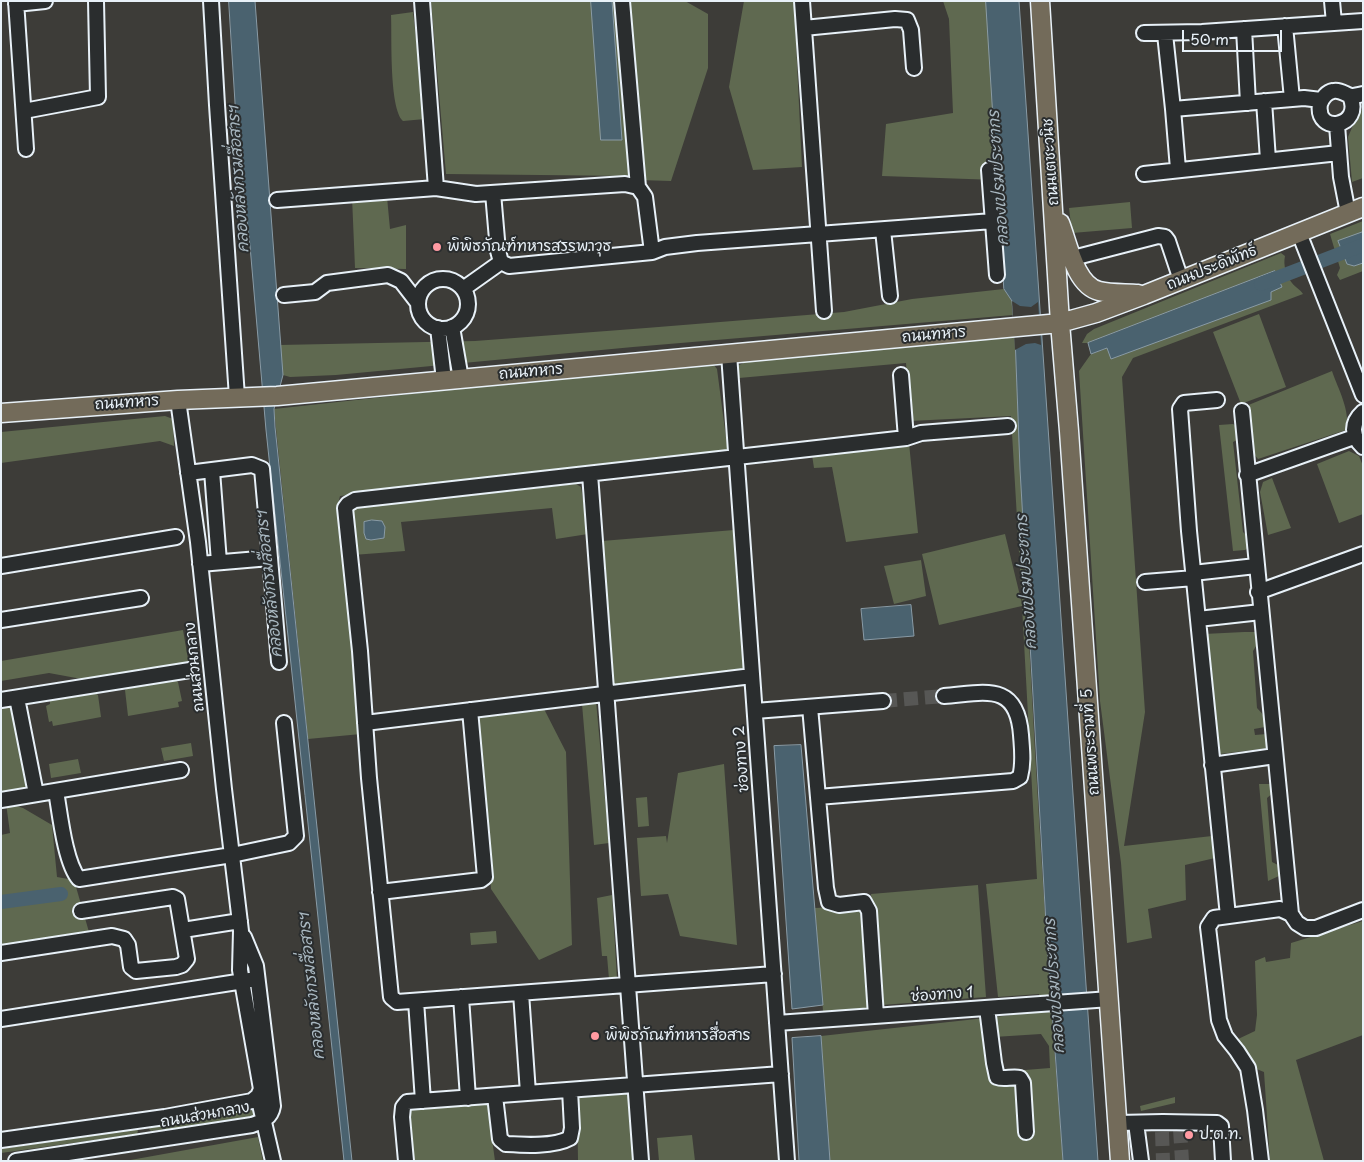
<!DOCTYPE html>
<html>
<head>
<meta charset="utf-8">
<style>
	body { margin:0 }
	#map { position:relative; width:1364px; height:1162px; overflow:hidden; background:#3d3c38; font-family:"Playpen Sans",sans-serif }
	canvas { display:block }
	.frame { position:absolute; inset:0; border:2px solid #e8f1f8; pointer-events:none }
	.scale { position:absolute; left:1182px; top:30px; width:100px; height:22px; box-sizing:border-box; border:2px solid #e8f1f8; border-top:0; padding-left:6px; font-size:15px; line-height:18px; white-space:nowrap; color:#e8f1f8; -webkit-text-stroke:4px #2a2d2e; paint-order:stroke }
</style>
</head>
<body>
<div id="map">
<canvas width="1364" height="1162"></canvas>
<div class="frame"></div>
<div class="scale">50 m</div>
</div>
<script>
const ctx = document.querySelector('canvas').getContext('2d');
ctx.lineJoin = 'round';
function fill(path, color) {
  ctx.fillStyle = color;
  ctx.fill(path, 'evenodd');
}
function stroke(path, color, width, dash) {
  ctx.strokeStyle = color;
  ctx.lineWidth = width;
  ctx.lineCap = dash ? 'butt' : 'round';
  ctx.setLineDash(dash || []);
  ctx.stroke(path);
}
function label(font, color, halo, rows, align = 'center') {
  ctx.font = font + ' "Playpen Sans","Playpen Sans Thai",sans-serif';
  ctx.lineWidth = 4;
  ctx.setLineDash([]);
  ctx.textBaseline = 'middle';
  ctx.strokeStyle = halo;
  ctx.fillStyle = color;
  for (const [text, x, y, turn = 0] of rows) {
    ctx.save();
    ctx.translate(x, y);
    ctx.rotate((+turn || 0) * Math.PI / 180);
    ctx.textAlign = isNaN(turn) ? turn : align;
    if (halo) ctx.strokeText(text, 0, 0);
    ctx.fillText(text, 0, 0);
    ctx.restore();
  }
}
fill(new Path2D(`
	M431,1H619L633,176L446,174Z
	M627,1H685L708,14V68L671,181L639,180Z
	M744,1H794L802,167L753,170L729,87Z
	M943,1H987L997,180L882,176L886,124L953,113L949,19Z
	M413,12L425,119L403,121C389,108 392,37 391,15Z
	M1363,108V178L1352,182L1348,137L1357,116Z
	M352,197H387L390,229L406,225V269L355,268Z
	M1130,202L1132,228L1072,233L1069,208Z
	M1363,221V271L1340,280L1337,275L1340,268L1330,234Z
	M1281,253L1285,256C1283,265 1286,275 1292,283C1295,287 1300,289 1303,294L1133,358L1122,377L1145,712L1124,846L1212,836L1215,858L1185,865L1186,900L1148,909L1152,938L1127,943L1121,863L1100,701L1079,371L1091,354L1108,348L1111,359L1271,292L1275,271L1088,343H1082L1087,334L1094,329Z
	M1004,289L1012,301L1013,315L633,347L336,375L290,377L283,375L279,345L475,341L646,328L844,312L912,299Z
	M1259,314L1286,387L1241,404L1213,332Z
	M1015,336C1026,611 1041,886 1063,1161H830L821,1036L1040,1012L1039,994L998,997L986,884L1037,879L1022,606L939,625L922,554L1005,534L1022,604L1011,416L910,421L906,363L739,378L737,366L754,358ZM1041,1034L1049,1046L1050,1068L1000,1072L994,1037Z
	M702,362L713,364L717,369L728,453L340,496L339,500L361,734L308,739L274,409Z
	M1332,371C1338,389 1351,411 1346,430L1258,459L1253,453L1246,406Z
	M165,416L173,419L174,446L160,441L1,463V432Z
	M1233,424L1238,427L1239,439L1233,442L1243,532L1247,536L1249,547L1245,550L1233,551L1219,425Z
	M909,443L918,533L846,542L832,467L814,468L812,455Z
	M1349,451L1359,456L1363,466V514L1339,523L1317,464Z
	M1272,478L1291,528L1268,535L1260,492L1263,482Z
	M576,484L581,487L588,534L556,539L552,508L401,522L405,551L353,555L352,508Z
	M734,530L745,674L613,685L602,541Z
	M921,560L926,596L894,604L884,566Z
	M183,630L189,665L87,680L49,673L1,681V661Z
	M1244,632H1256L1258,643L1253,651L1257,708C1263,714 1266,718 1265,727L1254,729L1255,735L1267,734L1269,748L1220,754L1216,751L1204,634Z
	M175,680L178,682L182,701L178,702L179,707L128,716L125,690L130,686Z
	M95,693L98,695L101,717L53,726L52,721L49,722L46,706L50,704V700Z
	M596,701L609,843L594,845L582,704Z
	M12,705L28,786L23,791L1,794V706Z
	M543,707L566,752L572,945L539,960L491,889L478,713Z
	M191,743L193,756L164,761L161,748Z
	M78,759L81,773L51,778L49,764Z
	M724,764L737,945L680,936L668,894L641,896L637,838L666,836L667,843L678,773Z
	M1259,784H1270L1274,792L1267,798L1272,862L1278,865L1279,876L1268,881Z
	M647,797L649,826L638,827L636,798Z
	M6,803L23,808L52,825L57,877L74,880L89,932L32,946L1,945V835L10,833Z
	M978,885L986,997L882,1005L871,894Z
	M612,895L617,979L611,983L599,980L609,979L607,956H602L597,898Z
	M855,906L865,913L870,999L868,1009L854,1011H823L815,908Z
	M1363,921V1035L1296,1060L1324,1161H1270L1264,1072L1254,1068L1236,1040L1255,1031L1257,1015L1255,961L1265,957L1266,962L1290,958L1291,943Z
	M496,931L497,943L471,945L470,933Z
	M624,1092L628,1097L633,1161H578L577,1094Z
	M1175,1097V1103L1141,1111L1140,1106Z
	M487,1102L495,1161H413L407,1122L410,1107Z
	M253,1110L258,1114L251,1119L151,1131L149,1129L151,1127Z
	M137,1129L138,1131L137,1134L1,1153V1149Z
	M692,1135L695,1161H659L657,1138Z
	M258,1137L263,1161H125Z`), '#5f6950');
const water = new Path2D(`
	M229,1H255L283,375L274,409L275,427L352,1161H344L266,430L250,246L237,134Z
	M591,1H612L622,140H601Z
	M986,1H1019L1098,1161H1063L1047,941L1020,469L1015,336L1012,301L1004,289Z
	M1363,232V263L1354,266L1347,264L1338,241Z
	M1275,271L1282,287L1271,292V300L1111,359L1107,348L1091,354L1088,343Z
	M372,520L382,521L385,527L384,538L371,540L366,539L364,533V522Z
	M911,605L914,636L864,640L861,609Z
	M801,745L823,1005L792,1009L774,746Z
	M821,1036L830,1161H799L792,1038Z`);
fill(water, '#4a626f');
stroke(water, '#899ba6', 1);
fill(new Path2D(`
	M1012,301L1020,306L1031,307L1038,302L1041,345L1035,343L1026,344L1015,350Z`), '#3d3c38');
stroke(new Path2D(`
	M1261,284L1363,245
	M1,902L61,894`), '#4a626f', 14);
stroke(new Path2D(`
	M883,701L944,696
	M1180,1129L1182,1161
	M1162,1132L1163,1161`), '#575755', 14, [14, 7]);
const minor = new Path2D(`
	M16,1L26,149
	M211,1L217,105L237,397
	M622,1L638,187
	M802,1L824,311
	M1332,1L1334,23
	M16,4L45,1
	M1285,26L1292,99
	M804,28L895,19L907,20L911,30L914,68
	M1244,29L1248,103
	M1144,33L1202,32L1363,21
	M1165,34L1173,109
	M1350,96C1364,127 1315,136 1320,104C1322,98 1327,92 1333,91C1341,89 1345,95 1351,96C1355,96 1359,95 1363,94
	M1264,101L1268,160
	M24,111L98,97L96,1
	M1337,125L1341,177L1348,213
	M1178,169L1173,109L1304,98L1321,100
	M989,170L997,275
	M1144,174L1339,153
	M436,188L476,194L625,184L638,187L645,197L652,252
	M493,193L498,251L501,262L509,266L652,252L665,247L697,243L993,221
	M277,200L436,188L422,1
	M883,230L890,296
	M1299,233L1363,395
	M1073,258L1158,236L1165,237L1168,241L1181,280
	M418 304a25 25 0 1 1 50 0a25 25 0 1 1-50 0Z
	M463,289L501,262
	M284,295L315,292L327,283L388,275L401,281L418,303
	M452,327L461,379
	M438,328L444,380
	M729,354L787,1161
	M901,375L906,438
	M1217,400L1184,403L1180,409L1189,531L1228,916
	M1242,411L1291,914
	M1363,412C1351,423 1351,436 1363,447
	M212,471L219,562
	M188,473L252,465L262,469L270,558L200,564
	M590,474L641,1161
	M1247,475L1354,437
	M270,558L279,662
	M1,566L176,537
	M1193,573L1256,566
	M1145,582L1194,578
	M1258,592L1363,554
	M1198,619L1261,612
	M1,620L141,598
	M17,698L36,794
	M1,700L190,670
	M810,707L826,888L829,902L839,905L864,902L869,911L876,1016
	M755,711L883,701
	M365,723L752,676
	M1212,765L1275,756
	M56,791C60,814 65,863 79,879L232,855L289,843L296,836L284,723
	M818,797L1013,781L1020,777C1024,763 1022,749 1021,735C1017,681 984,693 944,696
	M1,800L181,770
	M380,892L481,880L485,877L470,710
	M183,930L240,921
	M1,953L112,936L124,939L128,945L131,967L136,971L176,967L182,965L187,959L177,899L173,897L81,911
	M774,974L397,1002L391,997L369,778L360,651L345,508L348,504L355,500L906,438L921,433L1008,426
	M521,993L528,1093
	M461,997L468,1098
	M416,1001L423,1101
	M987,1008L994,1063L997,1077C1004,1080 1012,1076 1020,1078L1023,1083L1026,1132
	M1,1019L250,980
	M777,1023L1110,999
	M258,1096L273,1161
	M495,1096L500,1139L506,1144C523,1145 554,1147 570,1138L572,1128L570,1090
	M1118,1123L1163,1122L1217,1123L1221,1126L1223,1161
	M1136,1123L1141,1161
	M1,1140L165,1117L252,1101L258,1096L261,1089L240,970L241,931L224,789L198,542L178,400
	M16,1161L252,1125C263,1121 271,1118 273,1106L256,966L244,937
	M406,1161L402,1117L403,1107L407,1102L781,1074
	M1261,1161L1255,1110L1248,1068L1237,1051L1225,1036L1219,1020L1208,927L1214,918L1280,909L1291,914L1297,923L1305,928H1316L1363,910`);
const major = new Path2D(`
	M1040,1L1060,323L1069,431L1120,1161
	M1060,223C1068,243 1075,285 1099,291C1111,294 1126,293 1138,294
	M1,413L178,400L277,396L1060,323L1096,313L1144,295L1363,207`);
stroke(minor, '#e8f1f8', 18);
stroke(major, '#e8f1f8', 21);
stroke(minor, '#2a2d2e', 14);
stroke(major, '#736b5a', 18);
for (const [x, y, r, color] of [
	[437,247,5,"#ff9aa2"],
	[595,1036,5,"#ff9aa2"],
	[1189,1135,5,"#ff9aa2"]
]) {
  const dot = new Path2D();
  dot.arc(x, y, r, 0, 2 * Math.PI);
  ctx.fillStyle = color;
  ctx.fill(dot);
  stroke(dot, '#2a2d2e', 2);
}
label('15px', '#e8f1f8', '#2a2d2e', [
	["ถนนเตชะวนิช",1051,162,-94],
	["ถนนประดิพัทธ์",1212,268,-22],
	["ถนนทหาร",934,335,-5],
	["ถนนทหาร",531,372,-5],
	["ถนนทหาร",127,403,-4],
	["ถนนส่วนกลาง",195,667,-96],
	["ถนนพระรามที่ 5",1091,742,-94],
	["ช่องทาง 2",742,759,-94],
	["ช่องทาง 1",942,995,-4],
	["ถนนส่วนกลาง",205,1115,-10]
]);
label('15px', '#e8f1f8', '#2a2d2e', [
	["พิพิธภัณฑ์ทหารสรรพาวุธ",447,247],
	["พิพิธภัณฑ์ทหารสื่อสาร",605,1036],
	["ป.ต.ท.",1199,1135]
], 'left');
label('italic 16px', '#a9b8c1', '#2a2d2e', [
	["คลองเปรมประชากร",999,178,-94],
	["คลองหลังกรมสื่อสารฯ",239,179,-94],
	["คลองเปรมประชากร",1027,582,-94],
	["คลองหลังกรมสื่อสารฯ",270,584,-96],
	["คลองหลังกรมสื่อสารฯ",312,986,-96],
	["คลองเปรมประชากร",1055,986,-94]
]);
</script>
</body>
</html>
